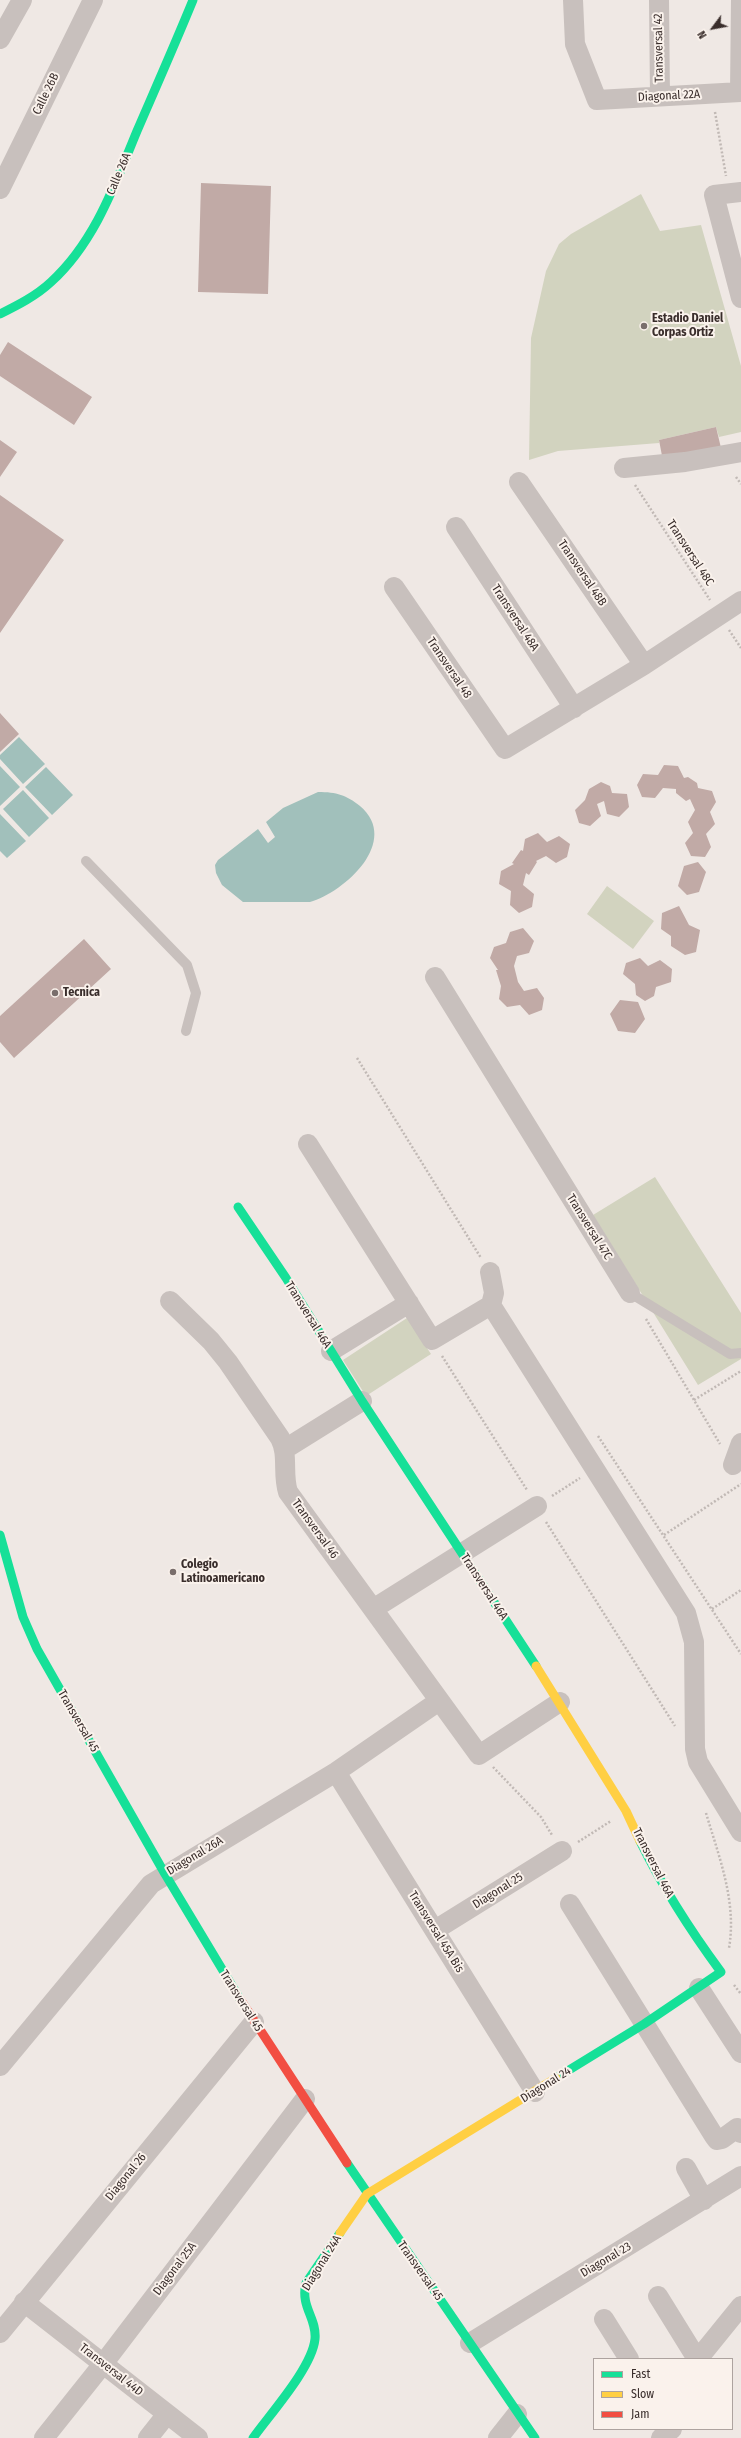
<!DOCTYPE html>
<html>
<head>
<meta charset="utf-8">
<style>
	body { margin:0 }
	#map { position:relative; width:741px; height:2438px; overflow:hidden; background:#efe8e4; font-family:"Fira Sans Condensed",sans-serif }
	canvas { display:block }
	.legend { position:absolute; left:593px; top:2358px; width:140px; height:72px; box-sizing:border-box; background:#faf2ec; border:1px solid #ada39f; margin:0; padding:5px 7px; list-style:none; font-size:12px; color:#392d2b }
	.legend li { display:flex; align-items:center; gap:8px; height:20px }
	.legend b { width:20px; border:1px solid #ada39f }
	.north { position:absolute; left:693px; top:8px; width:40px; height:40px; -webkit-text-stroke:3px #faf2ec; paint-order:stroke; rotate:238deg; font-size:11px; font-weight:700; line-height:16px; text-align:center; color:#392d2b }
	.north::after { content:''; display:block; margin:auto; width:14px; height:18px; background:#392d2b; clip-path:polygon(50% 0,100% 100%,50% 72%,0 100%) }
</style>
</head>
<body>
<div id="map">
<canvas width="741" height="2438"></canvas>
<ul class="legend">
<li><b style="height:5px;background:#16e098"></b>Fast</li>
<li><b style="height:5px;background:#ffcf43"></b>Slow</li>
<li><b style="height:5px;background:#f24e42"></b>Jam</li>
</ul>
<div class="north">N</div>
</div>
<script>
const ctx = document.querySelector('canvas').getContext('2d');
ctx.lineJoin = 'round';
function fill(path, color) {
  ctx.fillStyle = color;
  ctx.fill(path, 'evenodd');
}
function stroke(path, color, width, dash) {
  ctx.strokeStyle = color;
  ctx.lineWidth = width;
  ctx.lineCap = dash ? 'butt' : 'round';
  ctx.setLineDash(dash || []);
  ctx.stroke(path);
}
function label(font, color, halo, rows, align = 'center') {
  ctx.font = font + ' "Fira Sans Condensed",sans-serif';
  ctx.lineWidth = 4;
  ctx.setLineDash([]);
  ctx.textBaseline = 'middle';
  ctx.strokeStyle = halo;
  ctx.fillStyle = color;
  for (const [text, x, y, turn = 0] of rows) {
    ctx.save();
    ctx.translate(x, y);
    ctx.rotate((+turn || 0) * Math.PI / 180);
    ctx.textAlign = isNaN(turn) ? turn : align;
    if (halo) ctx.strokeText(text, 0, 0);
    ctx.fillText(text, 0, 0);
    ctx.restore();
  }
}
fill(new Path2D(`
	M641,194L660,231L701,225L741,366V432L719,437L716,427L659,440V443L558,451L529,460L531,338L546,271L559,244L571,234Z
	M607,886L654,921L633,949L587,914Z
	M655,1177L741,1313V1359L698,1385L593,1215Z
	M407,1318L431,1354L366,1396L343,1360Z`), '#d2d3bf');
fill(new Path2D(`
	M19,737L45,764L23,784L0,759V755Z
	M0,766L20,787L0,806Z
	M46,767L73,795L52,815L25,787Z
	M23,790L49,818L29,837L3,809Z
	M318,792C337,792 346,795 360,806C401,841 345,892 310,902H243L222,885L216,873L215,865L218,860L258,829L268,843L275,837L266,822L283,808Z
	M0,814L26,841L7,858L0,851Z`), '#a1c0bb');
fill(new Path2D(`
	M201,183L271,186L268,294L198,292Z
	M8,342L92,397L74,425L0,376V355Z
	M716,427L721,448L663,461L659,440Z
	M0,440L17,452L0,477Z
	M0,495L64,540L0,633Z
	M0,713L19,734L0,752Z
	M664,765L678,766L684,778L688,777L697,783L698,788L712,791L716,802L710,812L715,824L706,834L711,847L705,857L691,856L685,843L693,833L688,822L695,810L690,799L686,801L676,793V789L663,788L655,798L642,797L637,785L643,774L658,775Z
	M601,782L610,786L612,793L627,794L629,807L619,817L607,814L604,801L597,804L601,816L590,826L579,823L575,810L585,800L589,789Z
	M538,833L547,842L559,836L570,844L567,857L556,863L546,856L536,861L537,862L529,875L526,873L523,885L534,894L532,907L519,913L510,905L511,891L499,884L501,871L514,864L512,863L521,850L523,851L525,839Z
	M698,862L706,872L699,892L687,895L678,886L684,866Z
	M679,906L689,925L700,930L696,952L685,955L671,946V936L661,929L662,913Z
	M523,928L534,941L529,953L517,956L514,966L518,982L524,991L537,988L544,998L542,1010L529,1015L520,1005L507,1007L499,999L501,986L496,970H498L490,958L494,947L506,943L510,932Z
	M84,939L111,969L14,1058L0,1042V1016Z
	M640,958L648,966L660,960L672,969L671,982L656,987L654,996L645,1001L636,995L635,984L623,974L626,963Z
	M620,1000L638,1002L645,1019L635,1033L618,1031L610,1014Z`), '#c1aaa6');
stroke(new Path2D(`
	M715,112L726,176
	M736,477L741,484
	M635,485L710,600
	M729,630L741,648
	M357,1058L481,1258
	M646,1319L720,1444
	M442,1356L527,1490
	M694,1400L741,1371
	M598,1436L741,1654
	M552,1496L580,1478
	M546,1522L675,1726
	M664,1535L741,1484
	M712,1609L741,1590
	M493,1767L541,1817L552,1835
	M706,1813C719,1857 737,1902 729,1948
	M578,1842L611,1821
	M734,1985L741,1994`), '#c1b9b5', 2.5, [2, 2]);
stroke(new Path2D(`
	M86,861L187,965L196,993L186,1031
	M630,1293L730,1354L741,1353`), '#c8c0bd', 10);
stroke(new Path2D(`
	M573,0L575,44L597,100L741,92
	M659,0L660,96
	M0,39L22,0
	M740,92L741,0
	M0,189L93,0
	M741,192L714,195L741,298
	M624,468L685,462L741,452
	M519,482L644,665
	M456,527L574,708
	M394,587L505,749L644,665L741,601
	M435,977L630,1293
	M308,1144L432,1340L491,1305L494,1293L490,1272
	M170,1301L211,1341L228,1362L280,1438C289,1455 282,1474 288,1492L479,1755L560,1702
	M491,1305L686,1613L694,1642L695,1749L698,1762L741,1832
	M331,1351L409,1303
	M285,1449L362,1401
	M733,1465L741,1443
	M373,1609L537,1506
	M336,1772L535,2092
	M570,1904L714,2136L717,2140L722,2139L737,2128L741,2133
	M435,1930L562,1851
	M699,1988L741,2053
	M0,2066L151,1884L336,1772L439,1701
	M686,2168L704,2200
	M658,2296L697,2359
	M24,2302L198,2438
	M604,2319L629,2359
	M0,2333L254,2022
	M470,2343L741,2176
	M698,2359L741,2306
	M44,2438L103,2364L305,2099
	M148,2438L167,2414
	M498,2438L517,2414
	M661,2438L672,2429`), '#c8c0bd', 20);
stroke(new Path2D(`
	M0,314C18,305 36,296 51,282C95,242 115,184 137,131C156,87 175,44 193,0
	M238,1207L286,1278L362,1401L536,1666
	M0,1535L23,1617L37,1649L165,1874L240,1999
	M556,2078L644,2024L721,1972C690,1930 663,1888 640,1841
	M347,2163L535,2438
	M253,2438C270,2414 312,2368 315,2339C317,2318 300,2307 306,2283L340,2233`), '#16e098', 9);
stroke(new Path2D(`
	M536,1666L626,1811L640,1841
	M340,2233L367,2194L556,2078`), '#ffcf43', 9);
stroke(new Path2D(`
	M240,1999L347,2163`), '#f24e42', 9);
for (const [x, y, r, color] of [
	[644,326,4,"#796e6c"],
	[55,993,4,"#796e6c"],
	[173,1572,4,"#796e6c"]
]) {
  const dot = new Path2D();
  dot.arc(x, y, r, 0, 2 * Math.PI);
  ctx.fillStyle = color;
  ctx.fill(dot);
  stroke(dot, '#faf2ec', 1.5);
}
label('12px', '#392d2b', '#faf2ec', [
	["Transversal 42",659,48,-91],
	["Calle 26B",46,94,-64],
	["Diagonal 22A",669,96,-3],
	["Calle 26A",119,174,-67],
	["Transversal 48C",690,553,57],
	["Transversal 48B",582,573,56],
	["Transversal 48A",515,618,57],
	["Transversal 48",449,668,56],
	["Transversal 47C",589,1227,58],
	["Transversal 46A",308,1315,58],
	["Transversal 46",315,1529,54],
	["Transversal 46A",484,1587,57],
	["Transversal 45",78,1721,60],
	["Diagonal 26A",195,1856,-31],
	["Transversal 46A",653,1863,63],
	["Diagonal 25",498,1891,-32],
	["Transversal 45A Bis",436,1932,58],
	["Transversal 45",241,2001,58],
	["Diagonal 24",546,2085,-32],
	["Diagonal 26",126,2177,-51],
	["Diagonal 23",606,2260,-31],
	["Diagonal 24A",322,2263,-58],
	["Diagonal 25A",175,2269,-53],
	["Transversal 45",420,2271,55],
	["Transversal 44D",111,2370,38]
]);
label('bold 12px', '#392d2b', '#faf2ec', [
	["Estadio Daniel",652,319],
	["Corpas Ortiz",652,333],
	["Tecnica",63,993],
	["Colegio",181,1565],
	["Latinoamericano",181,1579]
], 'left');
</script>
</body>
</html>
